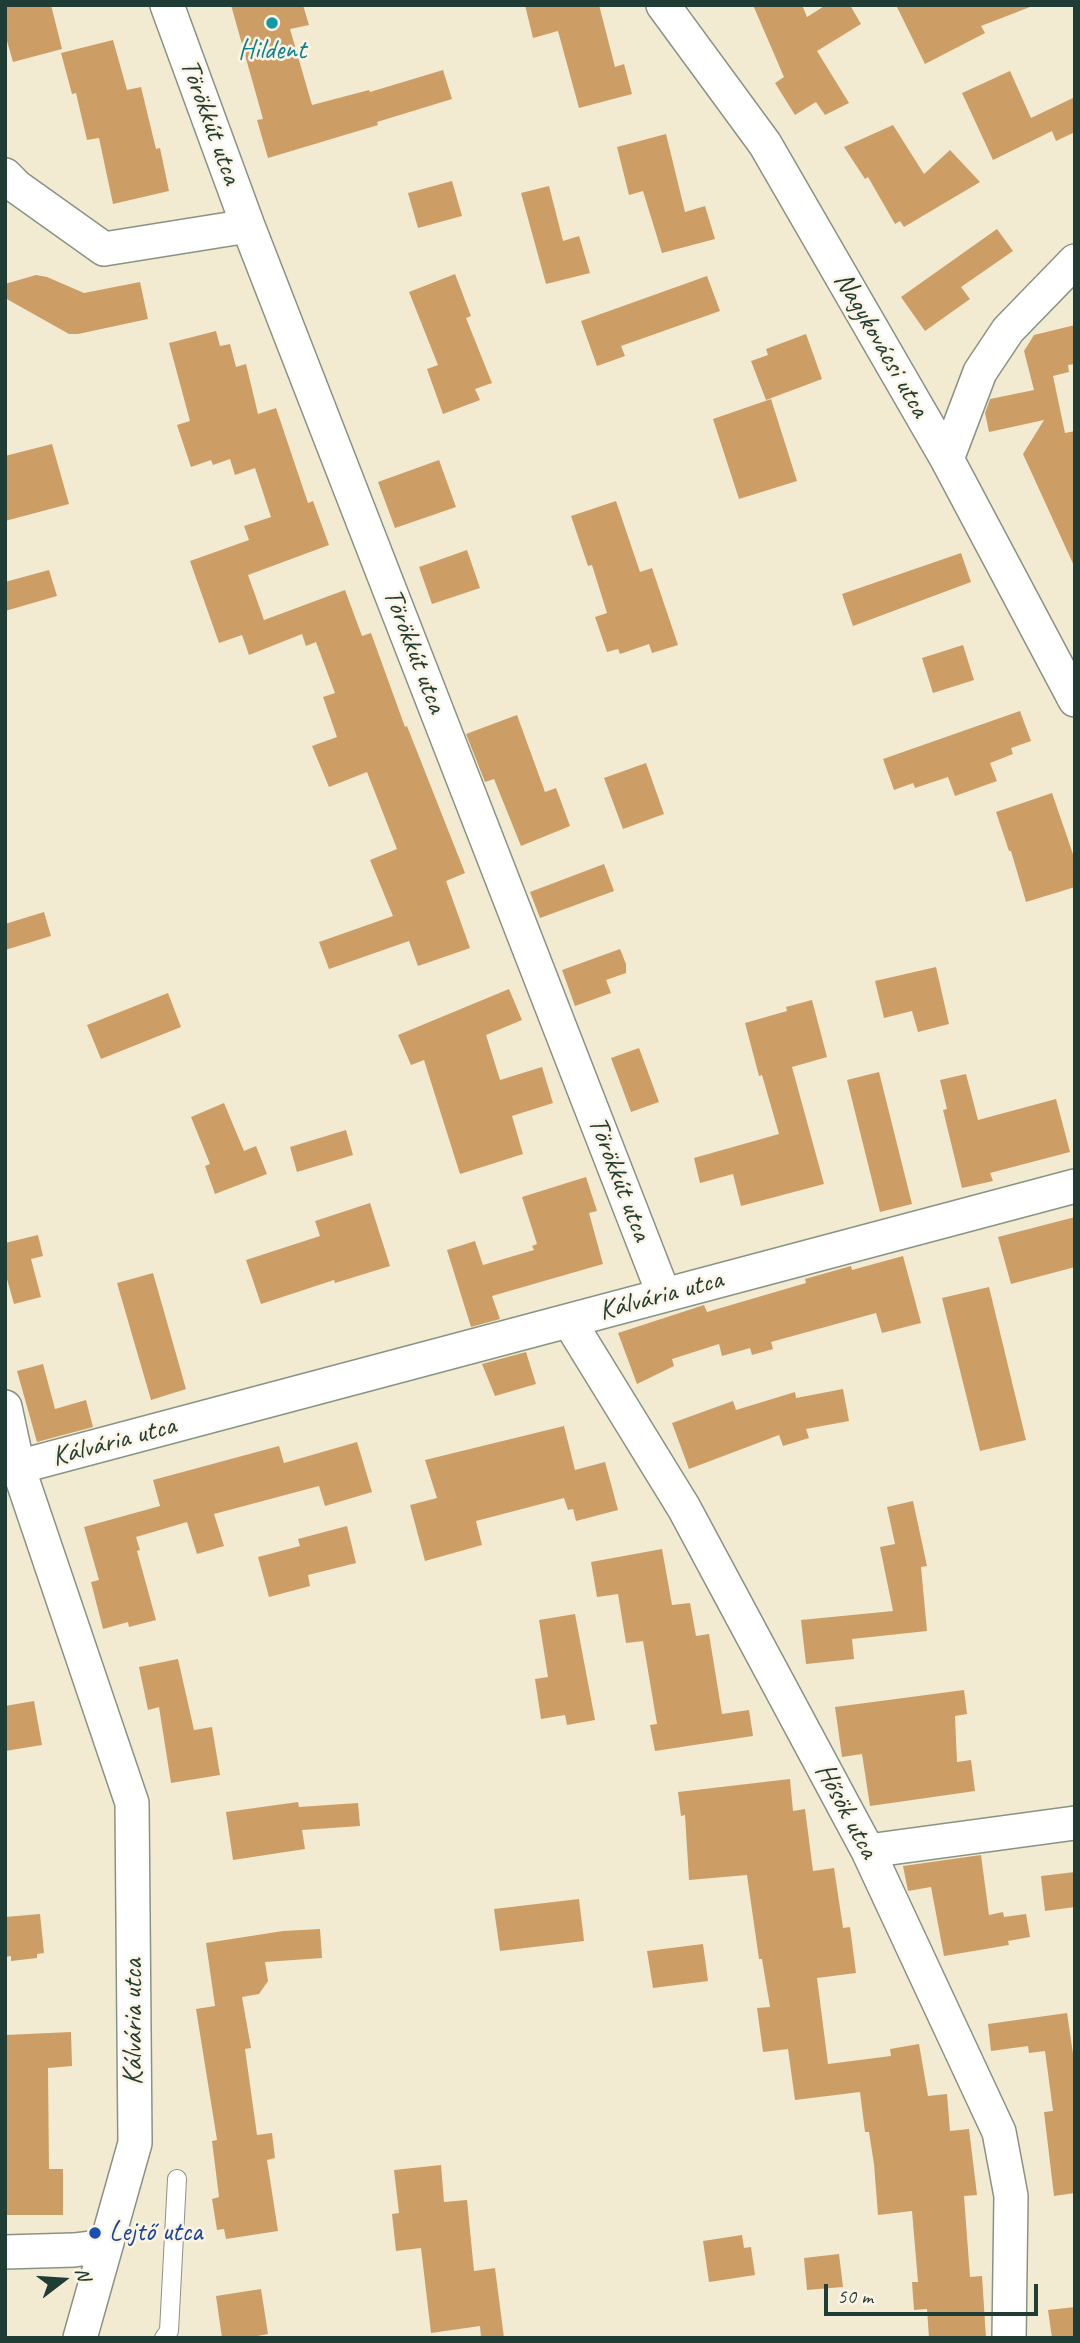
<!DOCTYPE html>
<html>
<head>
<meta charset="utf-8">
<style>
	body { margin:0 }
	#map { position:relative; width:1080px; height:2343px; overflow:hidden; background:#f2ebd2; font-family:Caveat,sans-serif }
	canvas { display:block }
	.frame { position:absolute; inset:0; border:7px solid #1f3d34; pointer-events:none }
	.north { position:absolute; left:28px; top:2245px; width:70px; height:70px; -webkit-text-stroke:5px #fcf5e5; paint-order:stroke; rotate:73deg; font-size:19px; font-weight:700; line-height:28px; text-align:center; color:#1f3d34 }
	.north::after { content:''; display:block; margin:auto; width:24px; height:32px; background:#1f3d34; clip-path:polygon(50% 0,100% 100%,50% 72%,0 100%) }
	.scale { position:absolute; left:824px; top:2284px; width:214px; height:32px; box-sizing:border-box; border:4px solid #1f3d34; border-top:0; padding-left:9px; font-size:21px; line-height:24px; white-space:nowrap; color:#1f3d34; -webkit-text-stroke:5px #fcf5e5; paint-order:stroke }
</style>
</head>
<body>
<div id="map">
<canvas width="1080" height="2343"></canvas>
<div class="frame"></div>
<div class="north">N</div>
<div class="scale">50 m</div>
</div>
<script>
const ctx = document.querySelector('canvas').getContext('2d');
ctx.lineJoin = 'round';
function fill(path, color) {
  ctx.fillStyle = color;
  ctx.fill(path, 'evenodd');
}
function stroke(path, color, width, dash) {
  ctx.strokeStyle = color;
  ctx.lineWidth = width;
  ctx.lineCap = dash ? 'butt' : 'round';
  ctx.setLineDash(dash || []);
  ctx.stroke(path);
}
function label(font, color, halo, rows, align = 'center') {
  ctx.font = font + ' Caveat,sans-serif';
  ctx.lineWidth = 5;
  ctx.setLineDash([]);
  ctx.textBaseline = 'middle';
  ctx.strokeStyle = halo;
  ctx.fillStyle = color;
  for (const [text, x, y, turn = 0] of rows) {
    ctx.save();
    ctx.translate(x, y);
    ctx.rotate((+turn || 0) * Math.PI / 180);
    ctx.textAlign = isNaN(turn) ? turn : align;
    if (halo) ctx.strokeText(text, 0, 0);
    ctx.fillText(text, 0, 0);
    ctx.restore();
  }
}
fill(new Path2D(`
	M5,5H51L62,49L13,62L5,34Z
	M231,5H303L309,25L290,29L312,105L369,90L370,92L443,70L452,99L377,122L378,125L268,158L257,120L263,119Z
	M525,5H599L615,67L624,64L632,94L579,108L558,31L533,38Z
	M753,5H802L807,17L826,5H850L861,24L817,51L849,103L825,115L816,102L795,115L775,83L784,77Z
	M896,5H1030V7L981,26L985,33L925,64Z
	M113,40L127,90L141,87L156,149L160,148L169,191L113,204L99,138L87,140L76,93L72,94L61,53Z
	M1010,71L1031,118L1075,97V132L1056,141L1052,131L993,160L962,93Z
	M893,125L924,174L950,150L980,182L904,227L900,221L895,224L868,177L865,179L844,147Z
	M666,134L685,212L705,206L715,239L662,253L643,191L629,195L617,147Z
	M452,181L462,216L418,228L408,193Z
	M549,186L563,241L579,236L590,273L546,284L521,193Z
	M997,229L1013,251L961,287L970,299L925,331L901,297Z
	M455,274L471,316L466,318L492,383L475,389L480,400L443,414L427,369L438,365L409,292Z
	M36,275L47,277L84,293L140,282L148,319L78,334H69L5,298V284Z
	M707,276L720,311L621,346L625,356L597,366L581,321Z
	M1075,325V364L1068,365L1069,372L1053,376L1065,433L1075,431V568L1023,454L1044,420L989,432L985,413L990,399L1034,390L1024,351L1034,335Z
	M216,331L220,346L230,344L236,367L246,364L258,414L276,408L308,503L313,501L329,545L248,575L264,620L345,590L362,636L371,633L405,727L407,726L465,873L446,881L470,948L418,966L409,941L329,969L319,942L393,916L370,860L397,849L367,772L329,787L312,746L337,737L323,697L335,693L316,642L306,646L302,634L249,655L242,635L219,643L190,561L249,540L244,526L271,517L255,468L235,475L230,459L213,465L211,460L191,467L177,425L190,421L169,343Z
	M806,334L822,379L766,400L751,361L768,355L766,349Z
	M771,399L797,481L739,499L713,419Z
	M52,444L69,504L5,521V456Z
	M439,460L456,507L395,528L378,482Z
	M616,501L640,572L652,568L678,645L652,653L649,644L620,654L618,649L607,652L595,617L607,613L592,565L588,566L571,516Z
	M467,550L480,588L432,604L419,567Z
	M961,553L971,582L853,626L842,594Z
	M49,570L57,596L5,611V582Z
	M963,645L974,680L933,693L922,658Z
	M1020,711L1031,741L1011,748L1013,754L990,763L997,781L955,796L948,777L915,788L913,783L894,790L883,759Z
	M517,715L545,792L556,788L570,826L521,846L494,779L485,782L466,734Z
	M646,763L664,814L623,829L604,778Z
	M1052,793L1075,860V887L1026,902L1011,851H1009L996,812Z
	M604,864L614,891L540,918L530,892Z
	M44,912L51,936L5,950V924Z
	M620,949L626,964V973L606,980L611,993L575,1006L562,970Z
	M936,967L949,1024L918,1032L912,1011L884,1018L875,981Z
	M509,989L522,1020L486,1035L500,1080L542,1067L553,1103L512,1116L523,1154L460,1174L424,1060L411,1065L398,1035Z
	M168,993L181,1027L101,1059L87,1025Z
	M812,1000L827,1057L792,1067L824,1184L741,1206L733,1174L700,1183L694,1158L779,1134L762,1075L759,1076L745,1023L787,1011L786,1007Z
	M639,1048L659,1102L631,1112L611,1058Z
	M879,1072L912,1204L880,1212L847,1080Z
	M966,1074L978,1120L1056,1099L1070,1152L990,1173L993,1181L962,1188L943,1110L947,1109L940,1080Z
	M224,1103L244,1151L256,1146L267,1174L215,1194L205,1166L210,1164L191,1117Z
	M346,1130L353,1155L297,1172L290,1147Z
	M586,1177L597,1211L589,1213L603,1264L492,1296L500,1319L471,1327L447,1250L475,1241L483,1265L534,1250L532,1246L537,1244L522,1197Z
	M370,1203L390,1266L335,1283L334,1280L261,1304L246,1260L320,1236L315,1221Z
	M1075,1217V1267L1011,1284L998,1237Z
	M38,1235L43,1256L31,1259L41,1297L14,1304L5,1272V1243Z
	M903,1256L921,1323L882,1333L876,1313L771,1342L773,1349L752,1355L750,1348L722,1356L719,1344L672,1359L674,1366L637,1384L618,1333L704,1305L707,1312L806,1283L805,1279L851,1266L852,1270Z
	M153,1273L186,1389L151,1400L117,1283Z
	M989,1287L1026,1440L980,1451L942,1298Z
	M526,1352L536,1384L495,1396L482,1364Z
	M43,1364L55,1409L86,1400L93,1427L37,1442L17,1371Z
	M843,1389L849,1421L806,1429L809,1438L783,1446L779,1435L689,1469L672,1423L733,1401L736,1410L795,1392L796,1398Z
	M564,1426L575,1470L605,1462L618,1510L576,1521L573,1509L568,1510L564,1498L476,1521L482,1545L425,1561L410,1505L437,1498L425,1460Z
	M357,1442L372,1492L325,1506L319,1486L214,1514L224,1546L197,1554L187,1522L136,1537L140,1550L137,1551L156,1620L129,1627L128,1622L103,1629L91,1582L99,1580L84,1527L160,1506L153,1480L279,1446L284,1463Z
	M913,1501L927,1566L921,1567L927,1631L852,1639L854,1659L806,1664L801,1620L893,1611L880,1547L895,1544L887,1507Z
	M347,1526L356,1563L308,1575L310,1586L269,1597L258,1557L300,1546L298,1539Z
	M662,1549L672,1605L690,1603L696,1636L709,1634L722,1714L749,1710L753,1736L655,1751L650,1725L657,1724L643,1641L626,1643L618,1594L597,1597L591,1562Z
	M575,1614L595,1720L567,1725L565,1715L541,1719L535,1679L548,1677L539,1620Z
	M178,1659L194,1730L212,1727L220,1775L171,1783L159,1707L148,1710L139,1667Z
	M964,1690L967,1714L955,1716L957,1762L971,1760L975,1791L870,1806L862,1754L842,1757L835,1707Z
	M34,1701L42,1745L5,1751V1706Z
	M790,1779L793,1811L805,1809L813,1871L834,1868L843,1928L850,1927L856,1973L817,1978L828,2064L891,2056L890,2049L919,2044L928,2096L947,2094L950,2131L969,2129L977,2195L964,2196L970,2277L982,2276L986,2338H929L927,2309L914,2310L912,2282H918L912,2211L878,2215L874,2164L869,2132H865L860,2092L795,2100L788,2049L763,2052L757,2008L770,2007L762,1959H759L747,1875L689,1880L685,1815L681,1816L678,1792Z
	M298,1802L299,1807L358,1803L360,1826L302,1830L305,1849L233,1860L226,1812Z
	M981,1855L989,1915L1003,1912L1004,1917L1026,1914L1030,1937L1008,1941L1009,1945L944,1956L931,1887L908,1891L903,1866Z
	M1075,1872V1907L1045,1911L1041,1876Z
	M579,1899L584,1941L500,1951L494,1909Z
	M40,1914L44,1953L37,1954V1958L11,1961V1956L5,1957V1917Z
	M320,1929L322,1958L265,1962L268,1981L259,1994L242,1997L251,2048L245,2049L257,2135L272,2133L275,2158L267,2160L278,2231L226,2239L224,2229L217,2230L212,2199L219,2197L212,2141L217,2140L196,2009L215,2006L206,1943L283,1931Z
	M703,1944L708,1981L653,1988L647,1951Z
	M1067,2013L1075,2067V2193L1054,2196L1044,2112L1053,2111L1045,2051L1029,2053L1028,2046L991,2051L988,2024Z
	M71,2032L72,2066L48,2068L49,2169H63V2215H5V2035Z
	M441,2165L444,2202L467,2200L474,2271L495,2268L504,2338H481L480,2326L431,2333L421,2248L396,2251L392,2214L399,2213L394,2170Z
	M742,2235L744,2248L751,2247L755,2275L709,2282L703,2241Z
	M839,2254L843,2287L807,2290L804,2258Z
	M261,2289L268,2334L247,2338H222L216,2296Z
	M1075,2307V2336L1052,2338L1048,2310Z`), '#cc9e66');
const lane = new Path2D(`
	M164,2338L169,2331L177,2179`);
const street = new Path2D(`
	M167,5L248,226L664,1295
	M663,5L765,144L947,459L1075,700
	M5,175L17,187L104,249L248,226
	M947,459L980,372L1008,330L1075,261
	M569,1321L684,1508L868,1851L999,2132L1011,2196L1009,2338
	M5,1407L18,1467L132,1803L135,2143L80,2338
	M18,1467L1075,1186
	M868,1851L1075,1823
	M5,2252L74,2250L106,2246`);
stroke(lane, '#889483', 20);
stroke(street, '#889483', 36);
stroke(lane, '#fff', 18);
stroke(street, '#fff', 33);
for (const [x, y, r, color] of [
	[272,23,7,"#0f9aa8"],
	[95,2233,7,"#1a4fb4"]
]) {
  const dot = new Path2D();
  dot.arc(x, y, r, 0, 2 * Math.PI);
  ctx.fillStyle = color;
  ctx.fill(dot);
  stroke(dot, '#fcf5e5', 2.5);
}
label('28px', '#0d838f', '#fcf5e5', [
	["Hildent",272,51]
]);
label('28px', '#1f3d34', '#fcf5e5', [
	["Törökkút utca",210,122,70],
	["Nagykovácsi utca",881,345,60],
	["Törökkút utca",414,651,69],
	["Törökkút utca",619,1179,69],
	["Kálvária utca",661,1296,-15],
	["Kálvária utca",114,1442,-15],
	["Hősök utca",846,1811,62],
	["Kálvária utca",134,2022,-90]
]);
label('28px', '#164399', '#fcf5e5', [
	["Lejtő utca",109,2233]
], 'left');
</script>
</body>
</html>
